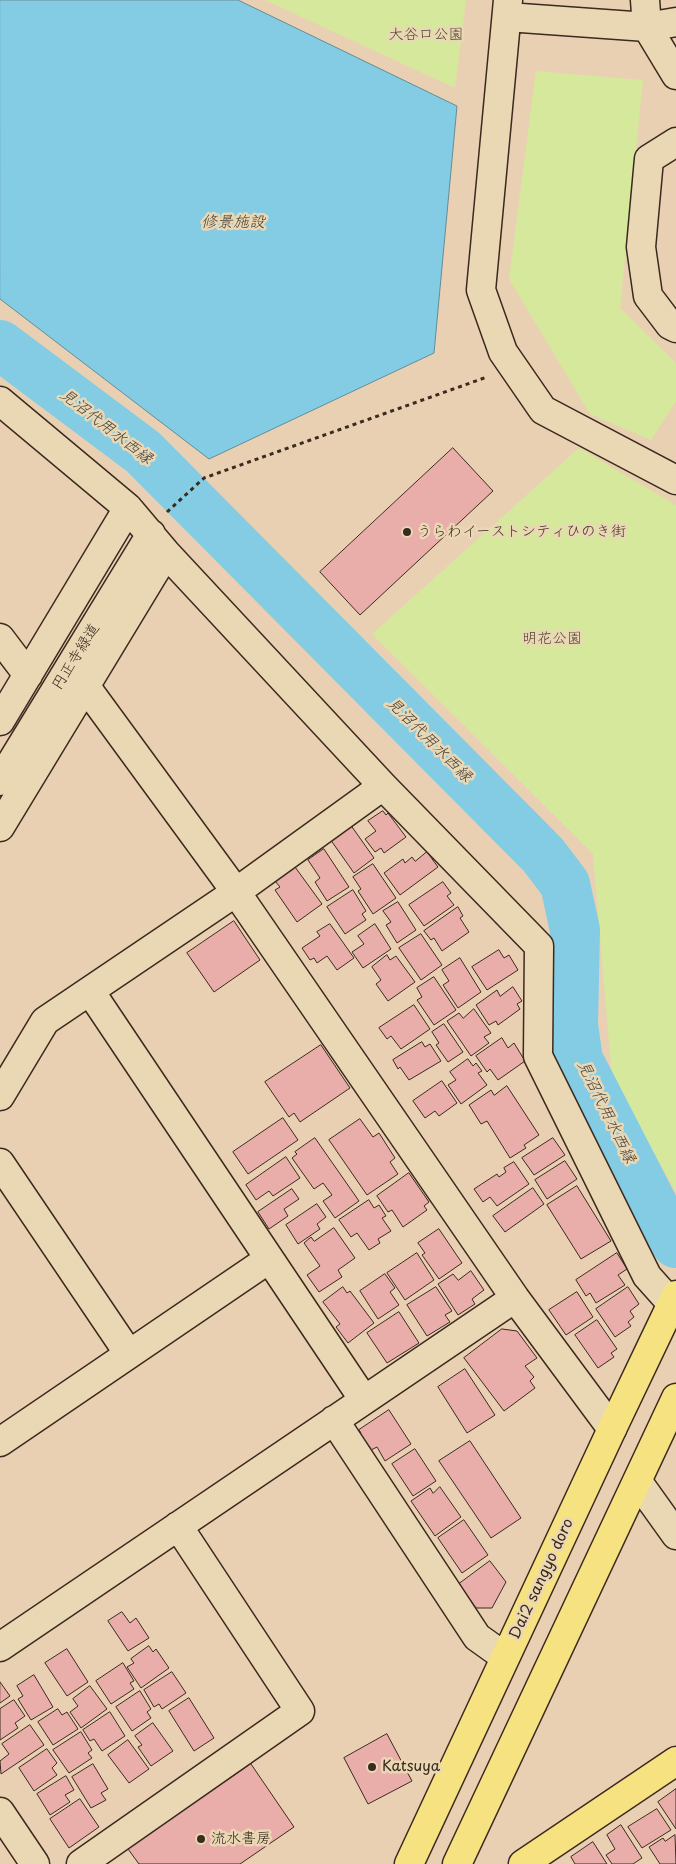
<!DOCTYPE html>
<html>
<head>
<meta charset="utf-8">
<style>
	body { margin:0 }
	canvas { display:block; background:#ead0b3 }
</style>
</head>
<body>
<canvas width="676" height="1864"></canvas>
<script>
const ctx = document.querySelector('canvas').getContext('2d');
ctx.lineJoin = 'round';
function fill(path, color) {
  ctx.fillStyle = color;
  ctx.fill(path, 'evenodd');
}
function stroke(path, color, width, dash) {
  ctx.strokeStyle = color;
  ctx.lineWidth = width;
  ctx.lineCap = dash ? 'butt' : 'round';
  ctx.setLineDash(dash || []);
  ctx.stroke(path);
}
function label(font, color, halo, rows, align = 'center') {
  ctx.font = font + ' "Playpen Sans","Klee One",sans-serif';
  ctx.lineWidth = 5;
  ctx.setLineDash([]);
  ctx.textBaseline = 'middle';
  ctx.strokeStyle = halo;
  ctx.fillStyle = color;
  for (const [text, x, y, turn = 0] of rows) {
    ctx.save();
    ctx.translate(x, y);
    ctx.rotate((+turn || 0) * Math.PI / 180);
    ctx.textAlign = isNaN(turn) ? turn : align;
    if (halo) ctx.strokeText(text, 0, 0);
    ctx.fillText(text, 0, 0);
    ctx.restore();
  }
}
fill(new Path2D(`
	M265,0H466L455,88Z
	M536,71L643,80L620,308L676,363V401L651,440L590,414L509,279Z
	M579,448L676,505V1192L612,1078L593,854L372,634Z`), '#d5e89c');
const water = new Path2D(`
	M0,0H238L457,106L434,353L209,459L0,299Z`);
fill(water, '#83cce4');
stroke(water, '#668b95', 1);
stroke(new Path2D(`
	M0,345L143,452L543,855L565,884L575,930L573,1025L578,1060L664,1227L676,1243`), '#83cce4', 50);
const building = new Path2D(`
	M453,448L493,491L360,615L320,572Z
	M383,811L386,815L388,813L406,837L384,853L381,848L375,852L365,839L376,831L368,821Z
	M350,824L374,858L354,873L330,839Z
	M324,849L349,887L327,901L315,882L320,878L308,860Z
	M427,852L438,867L400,895L384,873L403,859L405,863L412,857L415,861Z
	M373,864L396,898L373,914L358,891L361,889L353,877Z
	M295,867L322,904L297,922L275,890L280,887L275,881Z
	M443,882L451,893L447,896L454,905L424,926L409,905Z
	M353,890L366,911L362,914L366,920L345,934L327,907Z
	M398,902L416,930L397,943L386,925L391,922L383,911Z
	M458,907L463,916L460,918L469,932L442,951L434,938L431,940L424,931Z
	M234,921L260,960L214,992L187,953Z
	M330,924L354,958L337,970L327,956L317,963L314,958L310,960L302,948L320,936L317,932Z
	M375,924L391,949L363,968L352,952L364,944L358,936Z
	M421,934L442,965L421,980L399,948Z
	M499,950L504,958L509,955L518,970L487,990L472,967Z
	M387,955L390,960L396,956L415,982L388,1001L376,984L381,980L372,967Z
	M460,958L481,992L458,1008L443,985L449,981L442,970Z
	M434,977L456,1010L434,1025L417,1000L422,997L417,988Z
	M513,987L522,1001L517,1004L520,1009L498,1025L496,1021L489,1025L476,1005L497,990L500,996Z
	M414,1005L430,1029L401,1049L391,1036L387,1039L379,1028Z
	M474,1009L491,1033L484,1037L489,1043L471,1056L447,1021L459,1013L463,1018Z
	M444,1024L463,1052L448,1062L436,1045L439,1043L432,1032Z
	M502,1038L508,1048L514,1043L525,1061L498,1080L490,1069L487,1072L476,1056Z
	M422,1042L425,1047L430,1044L441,1061L409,1080L400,1067L398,1069L393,1060Z
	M321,1045L350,1088L300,1122L294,1113L289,1117L265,1082Z
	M468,1059L473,1066L476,1063L482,1071L478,1073L487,1085L461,1104L448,1085L456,1080L450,1072Z
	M442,1081L457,1103L439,1116L435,1111L425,1118L413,1101Z
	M507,1086L539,1135L524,1145L526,1148L510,1158L487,1121L481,1124L469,1105L491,1090L494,1095Z
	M283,1118L298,1140L248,1174L233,1152Z
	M360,1119L373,1137L379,1133L395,1158L390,1162L398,1174L367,1195L329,1140Z
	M315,1138L359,1201L335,1218L323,1201L332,1195L323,1183L314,1189L292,1158L297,1154L295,1152Z
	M553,1138L565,1155L534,1175L522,1158Z
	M286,1157L300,1178L273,1196L269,1191L256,1200L246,1185Z
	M565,1161L577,1179L547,1199L535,1180Z
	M514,1162L529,1184L497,1206L490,1197L483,1202L474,1189L497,1174L499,1177L506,1172L504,1168Z
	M409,1173L429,1202L424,1206L427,1210L403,1227L392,1210L388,1212L377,1196Z
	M577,1186L611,1241L581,1259L547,1205Z
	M533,1188L544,1204L505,1232L493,1216Z
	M292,1189L299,1199L284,1209L288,1216L269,1229L258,1212Z
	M369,1200L374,1208L379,1205L386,1216L382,1218L391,1231L378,1239L380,1243L369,1250L357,1233L351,1237L339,1220Z
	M317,1204L326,1217L317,1224L320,1229L298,1244L286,1225Z
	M334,1228L355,1258L338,1270L342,1277L319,1292L307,1275L320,1266L304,1243L311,1237L314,1241Z
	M439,1229L462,1263L439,1279L422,1255L425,1253L418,1243Z
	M417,1253L434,1280L405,1300L387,1273Z
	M617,1253L627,1269L618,1275L625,1285L596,1303L590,1293L586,1296L576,1280Z
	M471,1271L484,1290L472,1299L475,1304L458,1315L438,1284L453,1274L458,1280Z
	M385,1274L395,1288L390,1292L399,1305L378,1319L360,1291Z
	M343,1287L347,1293L350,1291L374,1323L348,1343L336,1327L340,1324L323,1302Z
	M436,1287L452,1311L445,1315L450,1322L427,1336L407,1305Z
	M628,1287L639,1304L630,1311L634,1317L628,1322L631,1326L615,1337L596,1309Z
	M577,1292L593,1317L566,1335L549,1310Z
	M399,1312L419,1343L387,1363L367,1333Z
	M597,1320L617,1349L611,1353L614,1357L598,1368L575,1335Z
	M502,1329L517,1331L537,1358L525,1366L534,1377L530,1381L535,1388L504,1411L464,1358Z
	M465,1369L495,1415L467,1433L438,1387Z
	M389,1410L411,1444L385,1461L377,1447L371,1450L369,1446L366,1448L358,1436L361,1433L359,1430Z
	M470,1441L521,1518L491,1538L439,1461Z
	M415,1449L436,1481L413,1496L392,1464Z
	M440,1487L461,1517L435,1536L411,1501L430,1488L433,1493Z
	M464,1520L488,1555L462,1573L438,1538Z
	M490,1561L506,1582L492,1608H476L459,1584Z
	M122,1612L130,1623L136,1618L149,1638L128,1651L108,1621Z
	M149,1646L153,1652L156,1649L169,1668L141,1688L127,1667L134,1663L131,1659Z
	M67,1649L88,1682L67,1696L45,1663Z
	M123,1663L134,1681L130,1683L134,1689L111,1704L96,1681Z
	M172,1672L186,1693L162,1709L159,1704L154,1707L144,1690Z
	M34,1675L53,1707L31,1720L18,1699L23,1696L17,1686Z
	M0,1682L10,1696L0,1703Z
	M90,1686L107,1709L81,1728L70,1712L78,1706L73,1699Z
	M140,1691L151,1709L147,1712L151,1718L132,1731L116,1707Z
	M189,1698L214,1738L194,1751L169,1711Z
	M14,1700L25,1716L15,1723L18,1728L0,1740V1709Z
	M58,1709L62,1715L67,1712L78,1729L53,1745L38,1722Z
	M110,1712L125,1736L102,1751L94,1739L90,1741L83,1730Z
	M153,1723L173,1751L151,1766L138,1747L142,1745L135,1736Z
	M30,1725L44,1745L1,1774L0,1761L9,1754L2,1744Z
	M81,1732L92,1750L88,1753L92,1758L69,1773L53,1750Z
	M387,1734L412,1781L368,1804L344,1758Z
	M128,1740L149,1769L129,1783L108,1755Z
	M47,1749L57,1763L52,1768L57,1775L34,1791L19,1768Z
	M93,1764L108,1789L101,1793L106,1800L91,1808L72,1777Z
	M251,1764L294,1827L240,1864H139L128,1849Z
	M66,1776L74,1790L65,1795L70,1802L50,1815L37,1794Z
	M676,1789V1829L658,1802Z
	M80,1799L99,1827L69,1848L50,1819Z
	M657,1809L671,1830L642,1848L628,1827Z
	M621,1825L642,1858L633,1864H612L606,1855L615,1849L607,1835Z
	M675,1835L676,1864H660L649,1847L663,1838L665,1841Z
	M593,1842L607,1864H575L571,1857Z`);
fill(building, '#e9aeaa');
stroke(building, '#3b2a1e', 1);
const minor = new Path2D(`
	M508,0L481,290L503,352L543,410L676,480
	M645,0L647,27L676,75
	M507,17L647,27L676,22
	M676,142L649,159L641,247L648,296L670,325L676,328
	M0,401L128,508L166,553L383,786L539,946L538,1056L647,1276L672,1304
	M0,638L28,675
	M86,687L236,892L515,1298L612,1429
	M0,721L128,508
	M0,781L151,534
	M0,827L166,553
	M90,991L364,1400
	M0,1096L45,1021L236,892L383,786
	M0,1163L129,1354
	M334,1420L477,1637L505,1657
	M0,1442L269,1259
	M638,1482L676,1535
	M0,1647L515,1298
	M0,1812L35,1864
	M81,1864L300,1711L178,1526`);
const major = new Path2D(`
	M409,1864L612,1429L676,1295
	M457,1864L676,1398
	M523,1864L676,1761`);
stroke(minor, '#3b2a1e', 31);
stroke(major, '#3b2a1e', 31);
stroke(new Path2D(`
	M167,512L204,478L487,377`), '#3b2a1e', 3, [4, 4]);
stroke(minor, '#ead8b5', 28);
stroke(major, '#f7e281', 28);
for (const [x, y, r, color] of [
	[407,532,5,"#3b2a1e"],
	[372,1767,5,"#3b2a1e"],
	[201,1839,5,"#3b2a1e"]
]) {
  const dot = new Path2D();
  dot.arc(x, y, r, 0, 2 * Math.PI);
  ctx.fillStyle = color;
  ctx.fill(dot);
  stroke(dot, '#ead8b5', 2);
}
label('15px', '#524631', '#ead8b5', [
	["大谷口公園",426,35],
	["明花公園",552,639]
]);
label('15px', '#3b2a1e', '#ead8b5', [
	["うらわイーストシティひのき街",417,532],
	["Katsuya",382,1767],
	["流水書房",211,1839]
], 'left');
label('15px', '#3b2a1e', '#ead8b5', [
	["円正寺緑道",76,657,-58],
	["Dai2 sangyo doro",542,1579,-65]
]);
label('italic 16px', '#46423c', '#ead8b5', [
	["修景施設",233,223],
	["見沼代用水西縁",106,427,38],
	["見沼代用水西縁",429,740,45],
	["見沼代用水西縁",606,1112,64]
]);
</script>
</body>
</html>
